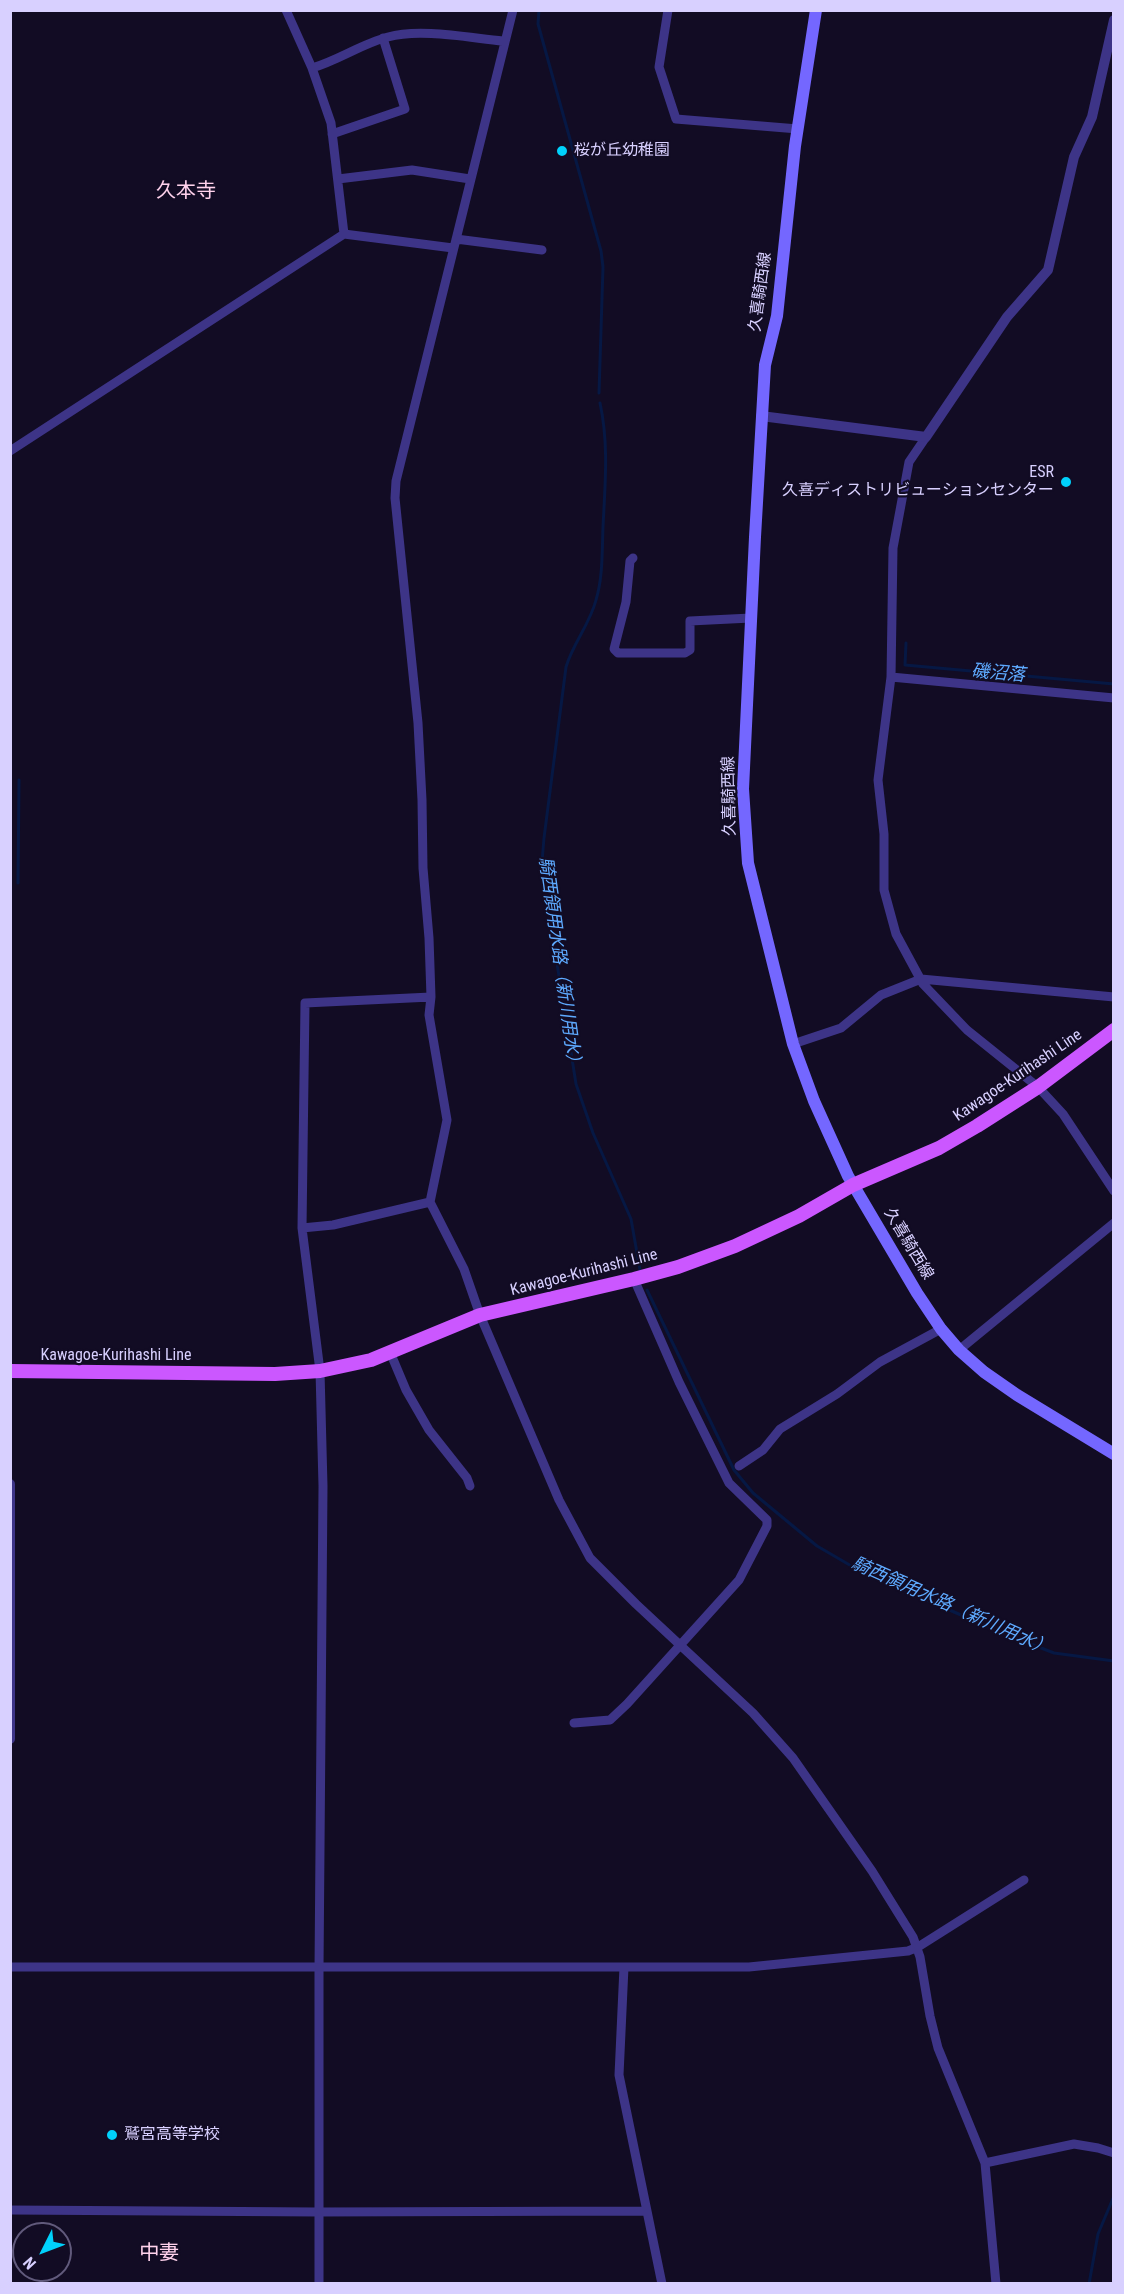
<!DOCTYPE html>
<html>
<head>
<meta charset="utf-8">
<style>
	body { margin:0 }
	#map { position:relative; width:1124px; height:2294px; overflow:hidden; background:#120c24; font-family:"Roboto Condensed",sans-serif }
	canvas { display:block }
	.frame { position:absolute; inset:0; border:12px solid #d8d0ff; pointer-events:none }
	.north { position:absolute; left:12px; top:2222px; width:60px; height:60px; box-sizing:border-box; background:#120c24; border:2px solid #615a7c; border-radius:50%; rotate:228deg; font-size:16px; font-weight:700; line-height:24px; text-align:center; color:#d8d0ff }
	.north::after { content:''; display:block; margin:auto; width:21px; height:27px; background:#00d1fb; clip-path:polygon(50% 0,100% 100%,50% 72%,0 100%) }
</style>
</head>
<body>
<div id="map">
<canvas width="1124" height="2294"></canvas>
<div class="frame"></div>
<div class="north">N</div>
</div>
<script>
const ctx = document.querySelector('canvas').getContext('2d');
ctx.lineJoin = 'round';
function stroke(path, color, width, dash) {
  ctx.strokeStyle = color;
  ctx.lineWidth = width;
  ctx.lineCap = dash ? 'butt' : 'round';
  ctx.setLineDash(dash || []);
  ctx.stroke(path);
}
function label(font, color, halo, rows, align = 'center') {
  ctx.font = font + ' "Roboto Condensed","Noto Sans JP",sans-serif';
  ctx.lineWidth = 4.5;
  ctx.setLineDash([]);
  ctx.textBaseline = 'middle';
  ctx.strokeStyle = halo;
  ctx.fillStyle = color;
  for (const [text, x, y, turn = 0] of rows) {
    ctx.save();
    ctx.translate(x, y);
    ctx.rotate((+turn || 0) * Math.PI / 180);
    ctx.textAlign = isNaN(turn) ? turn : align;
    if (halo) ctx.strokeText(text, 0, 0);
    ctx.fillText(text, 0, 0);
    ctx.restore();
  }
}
stroke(new Path2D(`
	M539,10L538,24L601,251L603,267L599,393
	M600,403C609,444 605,485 603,527C602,551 603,577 596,600C590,624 573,643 566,667L544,838L542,862L544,881L576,1084L593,1133L631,1219L640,1270
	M906,643L905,665L1114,684
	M18,883L19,780
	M647,1290L734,1470L753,1493L817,1546L860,1571L1000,1632L1054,1653L1114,1661
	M1089,2284L1098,2234L1114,2196`), '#061844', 3);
stroke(new Path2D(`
	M286,10L312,68L331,123L344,234
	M513,10L396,481L395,498L418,723L422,800L423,868L429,938L431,997L429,1015L447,1120L430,1202L464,1269L480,1315L559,1500L590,1558L636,1604L753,1713L793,1758L872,1871L913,1937L920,1957L930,2016L938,2048L985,2163L996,2284
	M668,10L659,67L676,119L798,129
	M312,68C339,60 361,44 388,37C420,28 470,38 503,41
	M332,134L405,109L383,38
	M338,179L412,170L470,179
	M456,239L542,250
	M926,437L909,462L893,548L891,677L878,780L884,834V890L896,934L923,984L967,1030L1038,1087L1063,1114L1114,1191
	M10,451L344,234L453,248
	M633,558L630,561L626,602L614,649L618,653H685L690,650V621L751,618
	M891,677L1114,698
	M793,1044L841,1028L881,995L921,979L1114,997
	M302,1228L333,1225L430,1202
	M959,1350L1114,1223
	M390,1352L406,1390L429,1430L467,1478L470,1486
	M739,1466L763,1450L780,1429L837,1394L880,1362L941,1329
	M574,1723L610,1720L627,1704L739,1580L767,1526V1520L729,1483L679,1382L634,1279
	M10,1967H749L908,1951L918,1947L1024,1880
	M624,1967L619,2075L662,2284
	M985,2163L1074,2144L1098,2148L1114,2153
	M10,2210L318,2212L646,2211
	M319,2284V1968L323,1486L320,1371L302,1228L305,1003L431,997`), '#3d3487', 9);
stroke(new Path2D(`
	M761,416L926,437L1007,317L1048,270L1074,157L1092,117L1114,20
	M10,1484V1739`), '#3d3487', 10);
stroke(new Path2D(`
	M816,10L795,146L777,316L765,365L755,537L743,789L748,863L793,1044L814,1101L848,1176L917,1293L941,1329L959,1350L984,1372L1017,1395L1114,1454`), '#7467ff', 12);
stroke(new Path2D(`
	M10,1371L275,1374L320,1371L371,1360L480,1315L634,1279L678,1267L735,1246L799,1216L853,1185L939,1148L977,1126L1038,1087L1114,1030`), '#cb57ff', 14);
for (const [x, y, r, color] of [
	[562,151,6,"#00d1fb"],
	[1066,482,6,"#00d1fb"],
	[112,2135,6,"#00d1fb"]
]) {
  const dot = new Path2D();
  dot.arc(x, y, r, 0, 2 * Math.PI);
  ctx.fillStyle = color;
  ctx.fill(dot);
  stroke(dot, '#120c24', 2);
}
label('16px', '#d8d0ff', '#120c24', [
	["桜が丘幼稚園",574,151],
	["ESR",1054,473,"right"],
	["久喜ディストリビューションセンター",1054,491,"right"],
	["鷲宮高等学校",124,2135]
], 'left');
label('16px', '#d8d0ff', '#120c24', [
	["久喜騎西線",761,292,-82],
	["久喜騎西線",730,796,-91],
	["Kawagoe-Kurihashi Line",1018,1076,-34],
	["久喜騎西線",908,1244,59],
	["Kawagoe-Kurihashi Line",584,1273,-14],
	["Kawagoe-Kurihashi Line",116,1356]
]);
label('italic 18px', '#5eaaff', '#120c24', [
	["磯沼落",998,674,5],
	["騎西領用水路（新川用水）",559,964,82],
	["騎西領用水路（新川用水）",951,1607,24]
]);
label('20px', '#ffd2ec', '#120c24', [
	["久本寺",186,192],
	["中妻",159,2254]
]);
</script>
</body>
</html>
